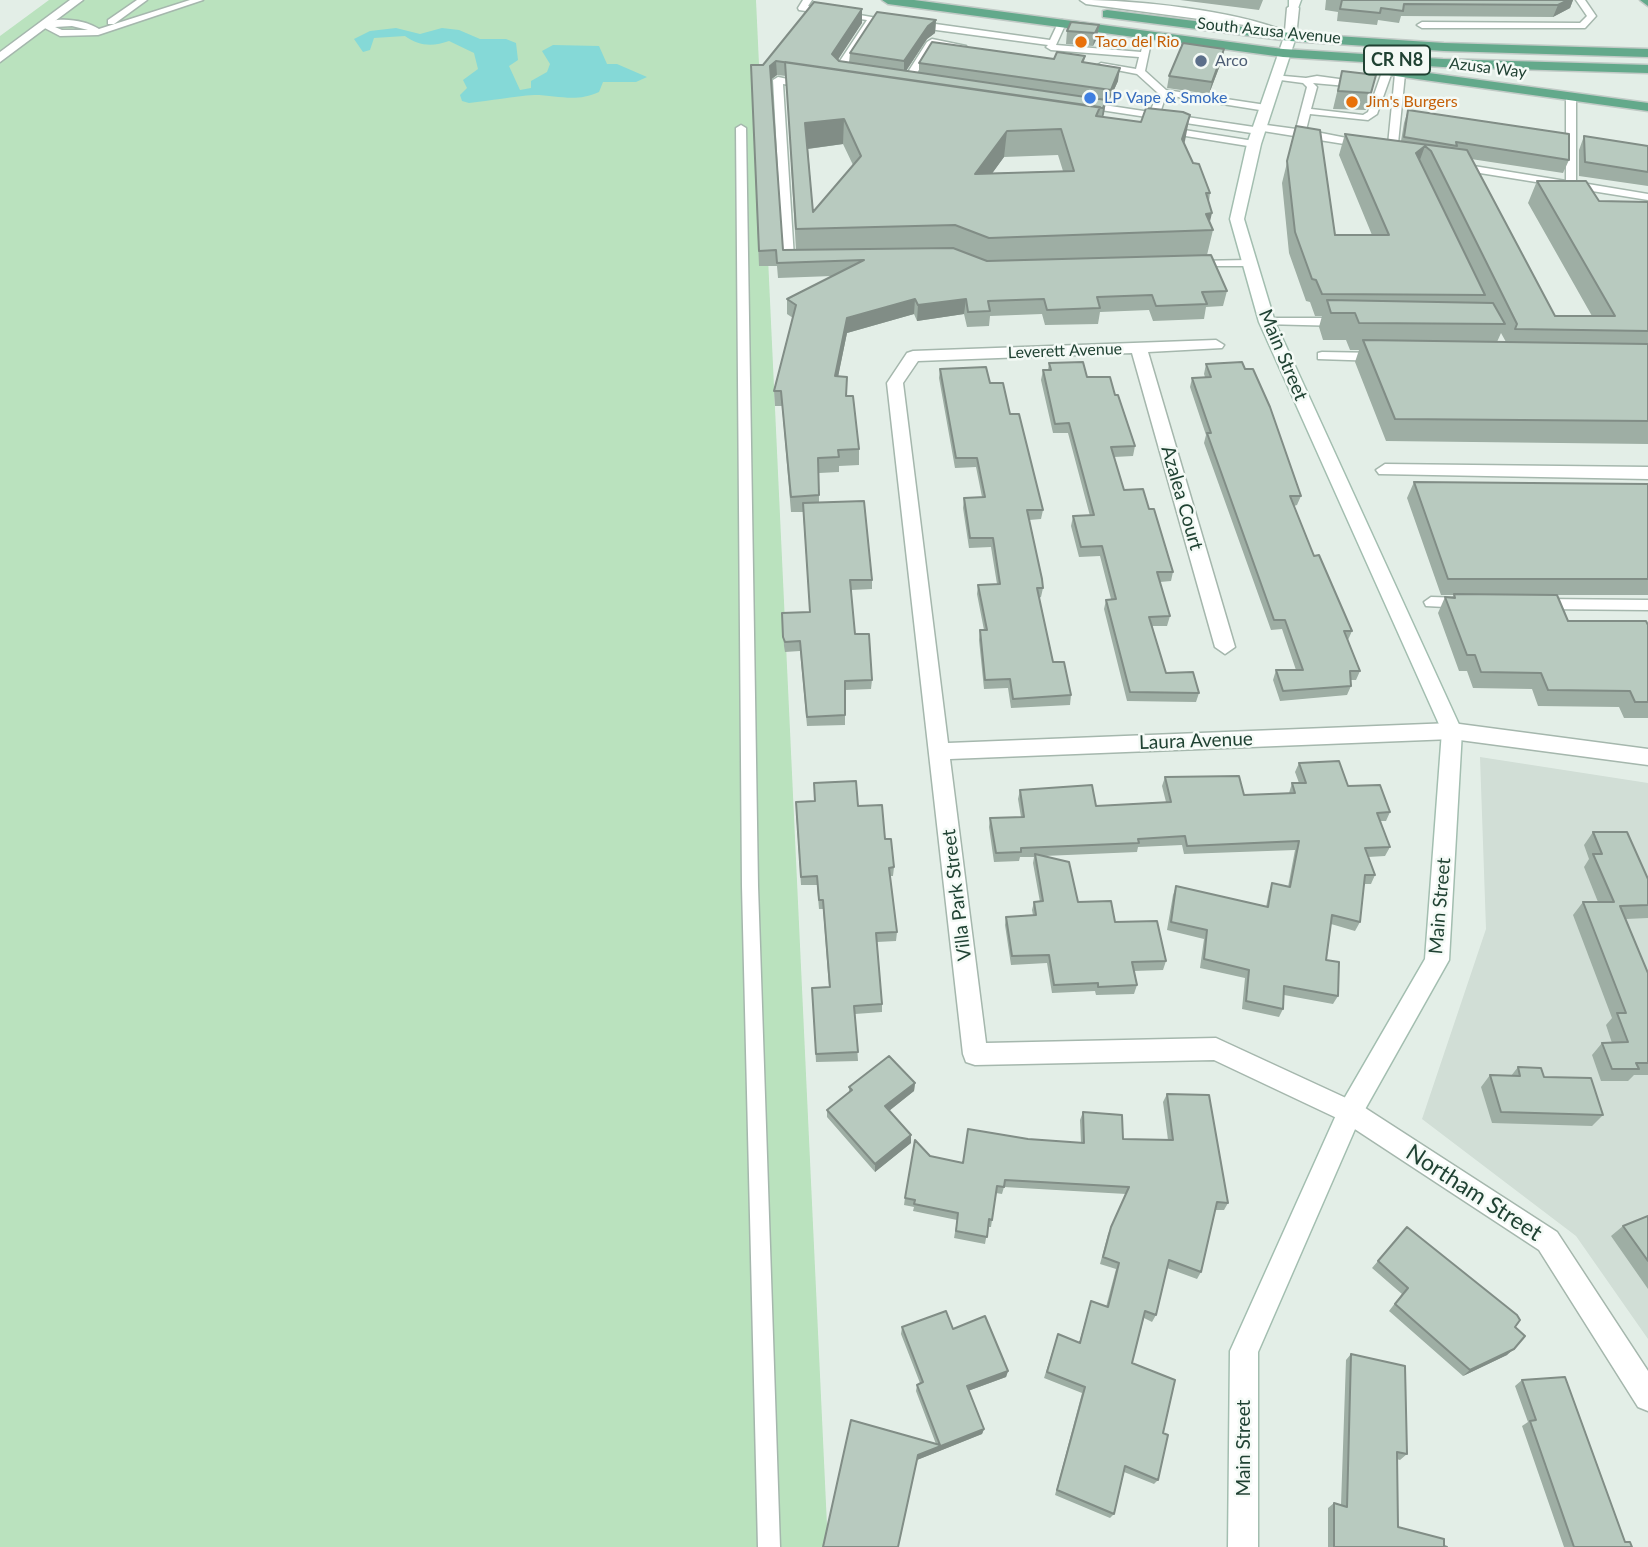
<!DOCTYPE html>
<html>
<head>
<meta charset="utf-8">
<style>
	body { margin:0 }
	canvas { display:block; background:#e3eee7 }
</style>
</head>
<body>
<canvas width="1648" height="1547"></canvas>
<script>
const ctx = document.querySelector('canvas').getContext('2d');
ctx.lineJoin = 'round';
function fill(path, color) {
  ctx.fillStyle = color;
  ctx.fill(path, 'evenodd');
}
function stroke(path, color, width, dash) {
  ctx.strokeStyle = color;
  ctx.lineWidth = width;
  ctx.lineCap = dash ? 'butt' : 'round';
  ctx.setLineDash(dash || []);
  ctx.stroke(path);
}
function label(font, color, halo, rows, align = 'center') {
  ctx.font = font + ' Lato,sans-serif';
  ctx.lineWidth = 5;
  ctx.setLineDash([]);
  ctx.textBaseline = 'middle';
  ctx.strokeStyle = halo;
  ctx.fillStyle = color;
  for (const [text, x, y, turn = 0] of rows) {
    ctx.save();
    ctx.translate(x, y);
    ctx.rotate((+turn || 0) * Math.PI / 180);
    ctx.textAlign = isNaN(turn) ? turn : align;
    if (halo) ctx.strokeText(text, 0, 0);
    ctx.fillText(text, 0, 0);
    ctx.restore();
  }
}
fill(new Path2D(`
	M1480,757L1648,783V1339L1576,1236L1422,1119L1486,929Z`), '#d1ded6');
fill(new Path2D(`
	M49,0H756L828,1547H0V36Z`), '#bae2be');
fill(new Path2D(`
	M396,28L420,34L442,28L459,30L480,39H506L516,43L518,60L509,66L520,90L531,88V81L547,72L550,64L542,51L553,45L599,46L607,64H617L647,77L636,82H603L599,92C575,103 558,95 534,95C514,96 490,101 469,103L462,101L460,95L467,88L463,80L478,69L474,53L449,41C433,47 418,46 405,36L374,38L370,50L363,52L354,39L370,31Z`), '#85d9d7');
const lane = new Path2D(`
	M137,0H147L114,24H108V20Z
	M190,0H203L98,35L60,36L39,25C56,16 84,19 99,29ZM72,26L88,30H62L55,27Z
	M803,0H812L808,6L877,18L845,68L853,69V73H839L834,70L867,20L799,10L798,8Z
	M1576,0H1585L1596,16L1585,28H1422L1417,25L1422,22L1580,23L1587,16Z
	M1062,20L1066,23L1056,45L1141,52L1145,35L1153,33L1145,71L1166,90L1266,105L1271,108L1266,111L1166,95L1160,113L1254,127L1259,124L1296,129L1307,87L1303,83L1273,79V75L1306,78L1317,76L1361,82L1363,84L1358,87L1313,83L1317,87L1311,109L1363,115L1368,112L1382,72L1387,69L1392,72L1377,114L1368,120L1310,114L1306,130L1367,142V146L1363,147L1263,131L1258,134L1081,107L1079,105L1084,102L1150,112L1158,93L1137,74L1096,66L1101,63L1136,69L1139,57L1051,50L1046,47L1048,45L914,27L909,24L914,21L1050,40L1058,23Z
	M932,39L966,46L961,49L935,45L911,82H905L903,80L927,42Z
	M1400,71L1405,74L1397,153L1400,156L1395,159L1387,155L1395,74Z
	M778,77L812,84L807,87L783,84L794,258L804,261C799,266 788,266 783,261L773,80Z
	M1571,94L1576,97V182L1648,194V200L1455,169L1450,166L1455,163L1566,181V97Z
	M741,125L746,128L758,886L780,1547H758L742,886L736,128Z
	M1165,127L1254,141L1259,144L1254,147L1161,132L1160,130Z
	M1196,261L1249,260L1255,263L1249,266H1192V262Z
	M1267,318H1342L1348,322L1342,326L1263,324L1261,322Z
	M1322,352L1379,353L1385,357L1379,361L1318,359V353Z
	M1431,597L1464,598L1471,603L1464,608L1426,606L1424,602Z
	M1542,599L1648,600V610L1542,609L1535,604Z`);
const street = new Path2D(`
	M70,0H83L0,62V52Z
	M1080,0C1138,0 1231,10 1285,31L1287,8L1293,4L1299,8L1296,37L1290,41L1252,26L1086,4Z
	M1216,340L1224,345L1222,348L1148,352L1235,647L1225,654L1215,647L1132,353L918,361L903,383L948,743L1452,723L1648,749V765L1452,739L950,759L986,1043L1216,1038L1359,1104L1557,1232L1648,1371V1411L1638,1407L1539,1250L1341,1120L1214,1060L975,1065L966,1062L963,1054L887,383L907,353L913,351Z
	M1385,464L1648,467V479L1379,474L1376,470Z`);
const secondary = new Path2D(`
	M1289,0H1301L1297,11H1289Z
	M1290,33L1296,37L1261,144L1244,219L1275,322L1462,731L1449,960L1359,1120L1258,1352V1547H1228L1230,1351L1341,1104L1425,959L1442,731L1259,322L1230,219L1247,144L1284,37Z`);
const primary = new Path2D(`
	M882,0H914L1283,49L1443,59L1648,65V73L1443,67L1283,57L888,4Z
	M1640,0H1648V6Z
	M1107,10L1290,33L1444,43L1648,49V57L1444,51L1290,41L1103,17V11Z
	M1385,67L1648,103V111L1381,74V68Z`);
stroke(lane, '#a5b7ad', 3);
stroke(street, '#a5b7ad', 3);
stroke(secondary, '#a3beb0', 3);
stroke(primary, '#c1cac6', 3);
fill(lane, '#fff');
fill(street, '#fff');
fill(secondary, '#fff');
fill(primary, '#63a98b');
fill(new Path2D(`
	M1180,0H1263L1259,10Z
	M1326,0H1573L1570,8L1553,17L1401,16L1399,23L1378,20L1377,25L1337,21L1338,12L1325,10Z
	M936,20L935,33L927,39L906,71L919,73V63L1054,59L1085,56L1084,62L1118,81L1108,103H1106L1103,117L1184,143L1193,163L1210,193L1209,201V222L1213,230L1207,255L1227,291L1223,306L1206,307L1204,319L1153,321L1149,310L1100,312L1098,324L1045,325L1042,314L990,316L989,326L967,327L964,314L917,321L914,314L847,333L838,376L846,396L859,449V465L839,466V472L819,473V502L872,580V589L851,590L855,634L872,680L871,689L845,690V725L807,726L800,651L785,652L784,646L782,613L810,612L803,512H791L782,406H775L774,391L793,318L787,314V299L832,276L778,278L777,266H759L751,65H763L862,23L837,60L839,61L849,63L850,53ZM777,75L786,76L796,250H783L771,80ZM843,144L853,165L813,212L808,149ZM1058,155L1063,171L992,173L1004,157Z
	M1099,25L1097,38L1093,46L1066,44L1067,31Z
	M1224,49L1222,60L1209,94L1167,88L1169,76Z
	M1342,71L1376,75L1366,110L1333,109Z
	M1408,110L1569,160L1563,173L1471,159L1555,316H1592L1528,203L1537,181L1599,201L1648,202V444L1386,441L1355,362L1359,350H1350L1346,340H1323L1319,327L1322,316H1315L1310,302L1306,301L1289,253L1282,183L1296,126L1335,235H1372L1339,155L1345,134L1401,141L1404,123ZM1501,333L1506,342H1497Z
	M1584,136L1648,146V186L1579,176V150Z
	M1049,363L1087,377L1115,395L1135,446L1133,456L1114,457L1124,490L1149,509L1173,572L1171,581L1160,582L1170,616L1167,626H1152L1166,673L1199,693L1196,702L1127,701L1104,609L1106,600L1111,599L1100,556L1079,557L1071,526L1073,516H1090L1068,433H1053L1041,380L1043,370H1048Z
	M1206,364L1301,496L1297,505L1294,506L1314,556L1352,631L1348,640L1360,671L1356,680H1350L1351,686L1347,695L1280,701L1273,680L1276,670H1296L1282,629L1271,630L1204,443L1206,435L1190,387L1192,378L1205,377L1204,374Z
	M940,369L990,383L1010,414L1043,510L1041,519L1029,520L1043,588L1041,597L1039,598L1053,662L1071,695L1070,705L1011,708L1008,688L984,689L979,640L980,630H984L977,594L978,585L997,584L991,547L969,548L963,508L964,498L982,497L976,467L955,468L939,378Z
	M1414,482L1648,484V595H1510L1568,621L1648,625V718H1624L1619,707L1538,706L1532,689L1473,688L1467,671H1459L1438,613L1445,597H1452L1454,595H1441L1407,498Z
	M1299,763L1348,786L1390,812L1386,821H1380L1390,847L1385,856L1368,857L1375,875L1371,884H1364L1360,922L1355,931L1331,924L1326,960L1338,996L1333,1004L1284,995L1283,1009L1279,1017L1242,1009L1245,978L1200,968L1204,939L1167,930L1173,895L1176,886L1266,907L1269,892L1272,883L1288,887L1295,850L1184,854L1182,845L1138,847L1137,852L1044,856L1078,902L1115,922L1166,961L1163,970L1134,971L1137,985L1134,994L1096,995L1095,991L1052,993L1047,963L1011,965L1005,925L1006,917L1033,915L1032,910L1034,902H1040L1033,863L1034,857H1020L1019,861L994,862L989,827L990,818L1021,817L1018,799L1020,790L1096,806L1166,802L1162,786L1165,777L1244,795L1289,793L1292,783H1299L1295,772Z
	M858,806L885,839L894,867L893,876H890L897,932L896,941L877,942L882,1004V1012L855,1014L858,1061L816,1062L812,988L829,987L823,909H819L817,885H801L796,811Z
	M1593,832L1648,879V918L1626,919L1648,973V1075H1634L1628,1081H1601L1592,1055L1602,1043H1612L1606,1025L1612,1018L1573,915L1583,902H1598L1584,867L1589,859L1584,845Z
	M1518,1067L1544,1077L1603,1115L1592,1126L1492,1123L1481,1087L1490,1075L1511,1076Z
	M915,1083L914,1091L889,1111L911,1135V1143L875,1172L827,1117V1110L849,1092V1087Z
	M1167,1094L1228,1203L1224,1210H1215L1201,1272L1197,1279L1167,1268L1156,1315L1152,1322L1144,1318L1132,1363L1163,1433L1158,1480L1154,1484L1124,1472L1114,1514L1110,1518L1055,1495L1082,1393L1044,1378L1058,1334L1079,1343L1091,1301L1106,1307L1116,1269L1100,1264L1108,1234L1126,1194L1004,1187L1002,1194L996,1193L992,1220L991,1227H988L985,1244L954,1238L957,1220L913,1211L914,1207L904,1205L905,1198L963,1163L1028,1139L1081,1143L1080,1120L1083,1112L1123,1139L1168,1140L1163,1102Z
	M1648,1216V1289L1611,1236L1623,1226Z
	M1407,1227L1515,1327L1507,1355L1463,1376L1389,1311L1402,1294L1372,1268Z
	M902,1327L953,1329L1008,1371L1006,1377L968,1391L984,1429L982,1434L917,1460L851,1420L936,1444L916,1391L917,1385L920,1383L901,1334Z
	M1351,1354L1407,1454L1400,1460L1397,1459L1398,1527L1447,1547H1328V1508L1334,1503L1341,1505L1346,1360Z
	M1522,1380L1625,1542L1632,1547H1564L1522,1426L1528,1422L1515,1386Z`), '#9eaea4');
fill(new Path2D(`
	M1568,0H1573L1570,8L1553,17L1558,5Z
	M862,9V23L832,69V54Z
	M936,20L935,33L927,39L904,74V61L928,26Z
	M1099,25L1097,38L1093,46L1095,33Z
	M1224,49L1222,60L1209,94L1212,82Z
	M776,61L777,75L770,80V66Z
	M1120,68L1118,81L1108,103L1111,90Z
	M1106,100L1104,114L1101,122L1103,108Z
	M1190,115L1185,141L1177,165L1182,139Z
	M844,119L843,144L806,149L805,123Z
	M1007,131L1004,157L973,200L975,174Z
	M1425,146L1417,168L1416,153Z
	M1212,213L1208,230L1206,214Z
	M915,299L914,314L847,333L835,392V376L847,318Z
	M966,299L964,314L917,321L918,305Z
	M915,1083L914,1091L885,1114V1106Z
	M911,1135V1143L875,1172V1164Z
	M1514,1349L1507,1355L1463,1376L1470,1370Z
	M1008,1371L1006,1377L965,1392L967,1386Z
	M984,1429L982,1434L917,1460L918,1455Z`), '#818d86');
const building = new Path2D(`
	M1342,0H1568L1558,5L1404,4L1403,11L1381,8L1380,13L1340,9Z
	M814,2L862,9L832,54L839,61L1106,100L1103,108L776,61L770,66L783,250L953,248L987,261L1211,255L1227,291L1202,292L1207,304L1156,306L1152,295L1097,297L1100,308L1047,310L1044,299L988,301L990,311L968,312L966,299L918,305L915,299L847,318L835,376L847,377L846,396H853L859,449L838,450L839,457L818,458L819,495L791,497L781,391H774L796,305L787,299L864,260L777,263L776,250L759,251L751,65H763Z
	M877,12L936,20L928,26L904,61L850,53Z
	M1071,22L1099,25L1095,33L1067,31Z
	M932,42L1054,59L1057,52L1085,56L1082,62L1120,68L1111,90L919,63Z
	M1183,43L1224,49L1212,82L1169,76Z
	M785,62L1100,107L1096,116L1141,122L1146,108L1183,112L1190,115L1182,139L1193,163L1199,164L1210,193H1206L1212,213L1206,214L1213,230L989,238L955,225L796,229ZM844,119L861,156L813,212L805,123ZM1061,129L1074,171L975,174L1007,131Z
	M1342,71L1376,75L1371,93L1338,91Z
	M1408,110L1569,134V160L1456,142L1457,146L1404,137Z
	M1296,126L1320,130L1335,235H1389L1345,134L1467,150L1555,316H1615L1537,181H1586L1599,201L1648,202V331L1515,329L1517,324L1431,151L1425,146L1416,153L1485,295L1322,294L1316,280L1312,279L1295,232L1287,161Z
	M1584,136L1648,146V172L1585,162Z
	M1327,300L1493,303L1505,324L1359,323L1355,313H1331Z
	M1363,340L1648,344V421L1395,419Z
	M1083,362L1087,377H1110L1115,395H1118L1135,446L1111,447L1124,490L1143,489L1149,509H1154L1173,572H1157L1170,616L1149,617L1166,673L1193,672L1199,693L1130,692L1106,600L1116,599L1102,546L1081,547L1073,516L1094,515L1069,423L1055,424L1043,370H1051L1049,363Z
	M1242,362L1245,369H1253L1270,407L1301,496H1290L1314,556L1319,555L1352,631H1344L1360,671H1350L1351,686L1283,691L1276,670H1303L1285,620H1274L1207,433H1211L1192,378L1211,377L1206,364Z
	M986,367L990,383H1003L1010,414H1019L1043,510H1027L1042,579L1043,588H1037L1053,662H1064L1071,695L1013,699L1010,679L985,680L980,630H987L978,585L1000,584L993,538H970L964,498L985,497L977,458H956L940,369Z
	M1414,482L1648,484V579H1448Z
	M864,501L872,580H850L855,634H869L872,680L845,681V715L807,717L800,641L785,642L783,637L782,613L810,612L803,503Z
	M1454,594L1557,595L1568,621H1646L1648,625V702H1635L1630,691L1548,690L1541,673L1481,672L1475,655H1467L1445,597L1455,598Z
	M1339,761L1348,786L1380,785L1390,812L1377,813L1390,847L1365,848L1375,875H1365L1360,922L1332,915L1326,960L1339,962L1338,996L1284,986L1283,1009L1246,1001L1249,970L1204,959L1207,930L1171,922L1176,886L1268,907L1272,883L1290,887L1299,841L1187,846L1185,836L1138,839L1139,843L1021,848V852L996,853L990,818L1024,817L1020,790L1092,785L1096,806L1171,802L1165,777L1239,776L1244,795L1295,793L1292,783H1306L1299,763Z
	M856,781L858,806L882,805L885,839H891L894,867L889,868L897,932L876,933L882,1004L854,1006L858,1052L816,1054L812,988L830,987L823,900H819L817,876L801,877L796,802L815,801L814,783Z
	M1593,832H1627L1648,879V905L1620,906L1648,973V1063H1636L1639,1069H1612L1602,1043L1628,1042L1617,1013H1626L1583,902H1614L1593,854H1602Z
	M1035,854L1069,862L1078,902L1111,901L1115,922L1157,921L1166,961L1132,962L1137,985L1098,987V983L1054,985L1049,955L1012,956L1006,917L1036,915L1034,902L1043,901Z
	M889,1056L915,1083L885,1106L911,1135L875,1164L827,1110L852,1090L849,1087Z
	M1518,1067L1541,1068L1544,1077L1591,1078L1603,1115L1501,1112L1490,1075L1520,1076Z
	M1167,1094L1209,1095L1228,1203L1217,1202L1201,1272L1169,1260L1156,1315L1145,1311L1132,1363L1175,1380L1163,1433L1168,1435L1158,1480L1125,1466L1114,1514L1057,1490L1085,1387L1047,1372L1058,1334L1080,1343L1091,1301L1108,1307L1119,1263L1103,1257L1111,1227L1129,1187L1005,1180L1004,1187L997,1186L992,1220L989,1219L987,1237L956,1231L958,1213L914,1204L915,1200L905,1198L915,1140L930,1156L963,1163L968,1129L1028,1139L1084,1143L1083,1112L1122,1115L1123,1139L1173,1140Z
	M1648,1216V1261L1623,1226Z
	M1407,1227L1517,1315L1520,1320L1515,1327L1525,1336L1514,1349L1470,1370L1395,1304L1408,1288L1378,1261Z
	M946,1311L953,1329L985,1316L1008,1371L967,1386L984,1429L918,1455L898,1547H823L851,1420L940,1445L917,1385L923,1382L902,1327Z
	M1351,1354L1405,1366L1407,1454L1397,1452L1398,1527L1444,1539V1546L1447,1547H1334V1503L1347,1507Z
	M1565,1377L1625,1542H1630L1632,1547H1574L1530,1421L1536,1420L1522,1380Z`);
fill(building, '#b8cabf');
stroke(building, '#818d86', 2);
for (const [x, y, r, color] of [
	[1081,42,7,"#e8710a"],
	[1201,61,7,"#5c6f8a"],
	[1090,98,7,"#3f7fe0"],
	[1352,102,7,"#e8710a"]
]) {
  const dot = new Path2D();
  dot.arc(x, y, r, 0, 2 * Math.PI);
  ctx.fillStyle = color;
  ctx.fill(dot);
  stroke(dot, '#f4faf6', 2.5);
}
label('16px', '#204233', '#f4faf6', [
	["South Azusa Avenue",1269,31,6],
	["Azusa Way",1488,68,7],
	["Leverett Avenue",1065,351,-2]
]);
label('16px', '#c56008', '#f4faf6', [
	["Taco del Rio",1095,42],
	["Jim's Burgers",1366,102]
], 'left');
label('16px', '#4e5e75', '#f4faf6', [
	["Arco",1215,61]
], 'left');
label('16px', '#366cbe', '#f4faf6', [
	["LP Vape & Smoke",1104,98]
], 'left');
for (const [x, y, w] of [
	[1397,60,66]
]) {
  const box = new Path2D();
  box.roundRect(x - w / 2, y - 14.5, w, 29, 5);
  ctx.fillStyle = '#f4faf6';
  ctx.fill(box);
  stroke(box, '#204233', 2);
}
label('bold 18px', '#204233', null, [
	["CR N8",1397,60]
]);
label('19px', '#204233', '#f4faf6', [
	["Main Street",1283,355,67],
	["Azalea Court",1182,498,74],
	["Laura Avenue",1196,741,-2],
	["Villa Park Street",957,895,-97],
	["Main Street",1440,906,-85],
	["Main Street",1244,1448,-90]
]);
label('23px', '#204233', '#f4faf6', [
	["Northam Street",1474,1193,33]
]);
</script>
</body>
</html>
